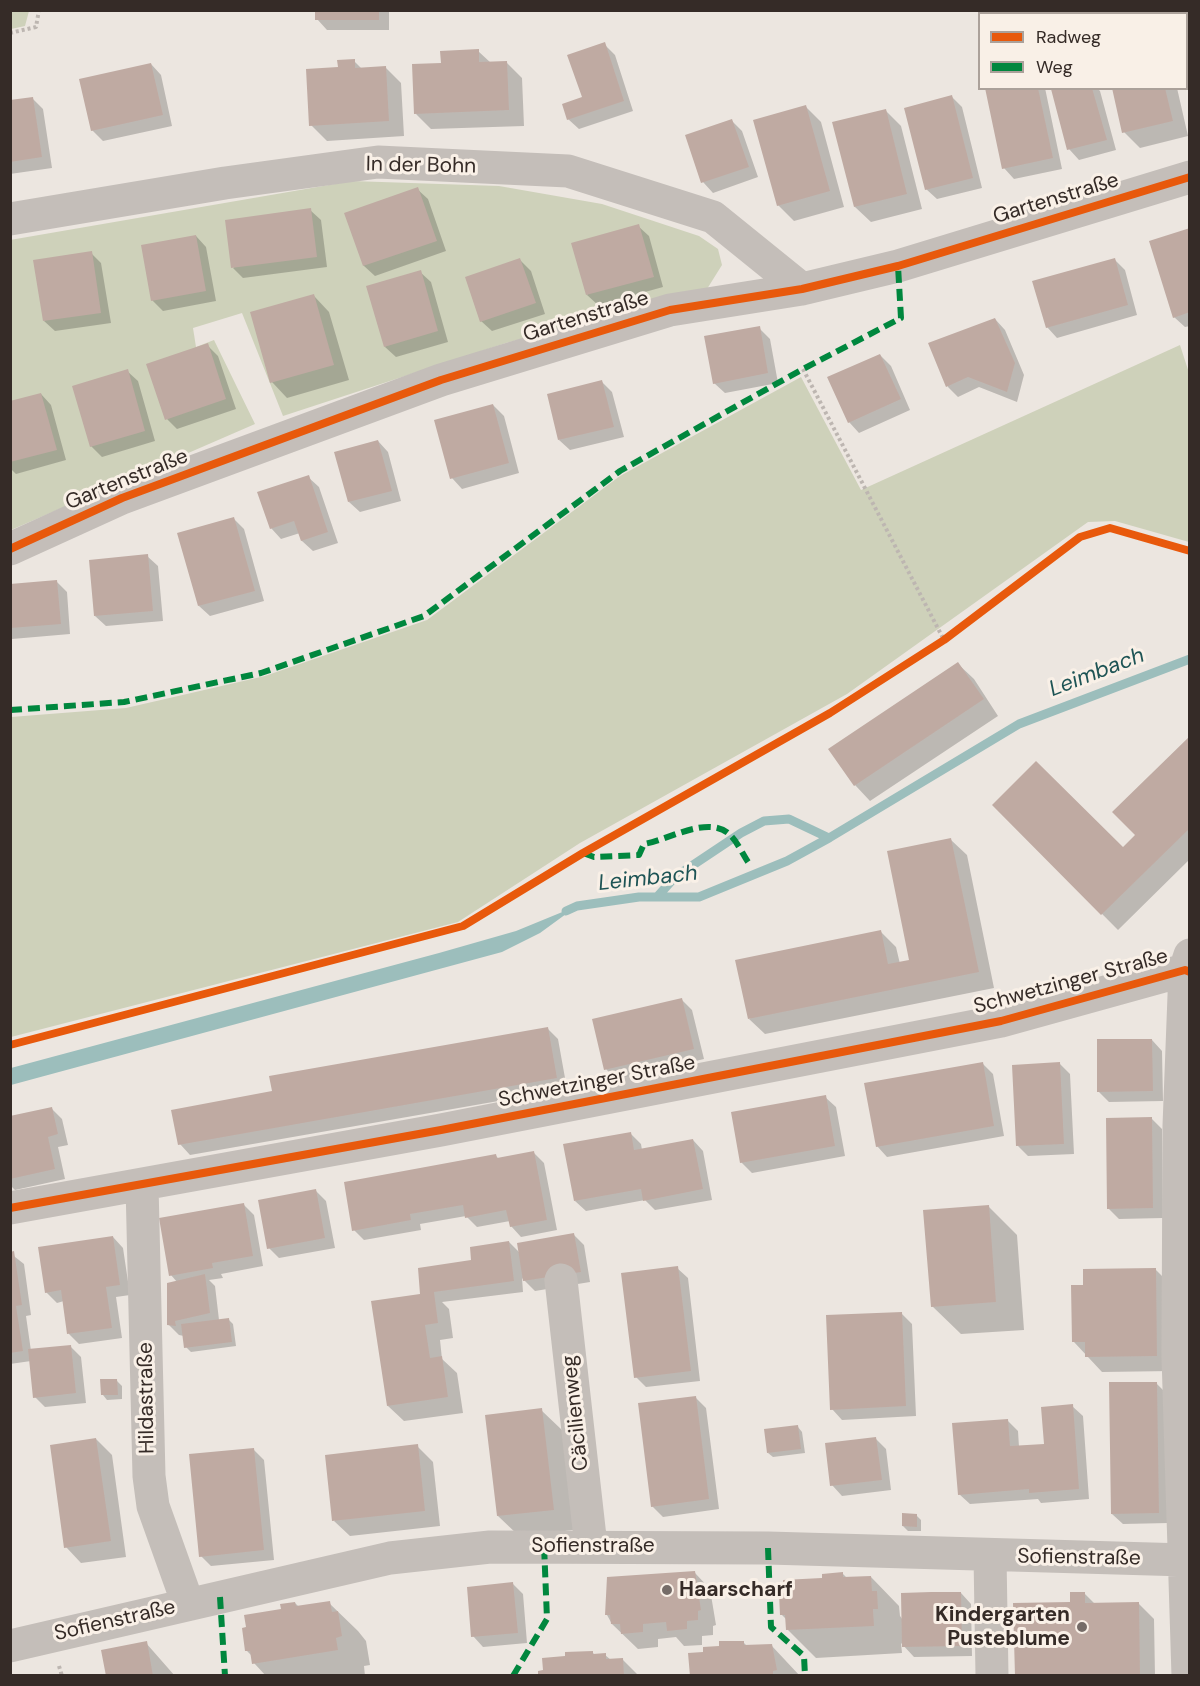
<!DOCTYPE html>
<html>
<head>
<meta charset="utf-8">
<style>
	body { margin:0 }
	#map { position:relative; width:1200px; height:1686px; overflow:hidden; background:#ece6e0; font-family:"DM Sans",sans-serif }
	canvas { display:block }
	.frame { position:absolute; inset:0; border:12px solid #352b27; pointer-events:none }
	.legend { position:absolute; left:978px; top:12px; width:210px; height:78px; box-sizing:border-box; background:#f9f0e7; border:2px solid #aba19a; margin:0; padding:8px 10px; list-style:none; font-size:18px; color:#352b27 }
	.legend li { display:flex; align-items:center; gap:12px; height:30px }
	.legend b { width:30px; border:2px solid #aba19a }
</style>
</head>
<body>
<div id="map">
<canvas width="1200" height="1686"></canvas>
<div class="frame"></div>
<ul class="legend">
<li><b style="height:8px;background:#e8590c"></b>Radweg</li>
<li><b style="height:8px;background:#00873e"></b>Weg</li>
</ul>
</div>
<script>
const ctx = document.querySelector('canvas').getContext('2d');
ctx.lineJoin = 'round';
function fill(path, color) {
  ctx.fillStyle = color;
  ctx.fill(path, 'evenodd');
}
function stroke(path, color, width, dash) {
  ctx.strokeStyle = color;
  ctx.lineWidth = width;
  ctx.lineCap = dash ? 'butt' : 'round';
  ctx.setLineDash(dash || []);
  ctx.stroke(path);
}
function label(font, color, halo, rows, align = 'center') {
  ctx.font = font + ' "DM Sans",sans-serif';
  ctx.lineWidth = 6;
  ctx.setLineDash([]);
  ctx.textBaseline = 'middle';
  ctx.strokeStyle = halo;
  ctx.fillStyle = color;
  for (const [text, x, y, turn = 0] of rows) {
    ctx.save();
    ctx.translate(x, y);
    ctx.rotate((+turn || 0) * Math.PI / 180);
    ctx.textAlign = isNaN(turn) ? turn : align;
    if (halo) ctx.strokeText(text, 0, 0);
    ctx.fillText(text, 0, 0);
    ctx.restore();
  }
}
fill(new Path2D(`
	M11,10L29,11L25,26L11,29Z
	M352,181L499,186L602,204L699,236L718,249L722,265L707,289L506,343L283,416L242,313L193,328L196,347L214,340L255,424L11,530L10,240Z
	M1180,345L1190,376L1189,542L1115,521L1088,522L847,694L580,843L458,922L11,1037V717L126,708L265,676L427,620L620,476L801,377L861,490Z`), '#ced1ba');
fill(new Path2D(`
	M577,906L540,933L502,952L11,1085V1068L439,953L516,931Z`), '#9cbebc');
fill(new Path2D(`
	M317,10H389V30H327L317,19Z
	M1186,17L1190,94L1186,82Z
	M604,44L615,55L633,111L579,129L568,119L583,98Z
	M478,51L491,63H507L522,78L524,126L431,129L416,114L443,65Z
	M354,61L362,69L385,67L401,83L404,136L327,141L311,125L340,69Z
	M151,64L161,75L172,126L103,141L92,130Z
	M987,88H1045L1062,169L1014,179L1004,168Z
	M1058,88H1097L1100,91L1116,150L1079,160L1069,149L1053,90Z
	M1113,88H1177L1188,136L1140,148L1124,132Z
	M952,97L962,107L982,188L937,199L926,189Z
	M32,98L43,109L52,168L10,174V101Z
	M805,106L821,122L844,207L794,221L778,205Z
	M885,110L901,126L922,209L871,222L855,207Z
	M732,121L742,131L758,177L713,193L703,182Z
	M417,189L428,199L446,251L375,276L364,266L346,214Z
	M310,210L321,220L327,267L243,278L233,268Z
	M638,226L649,236L663,287L598,305L587,295Z
	M1190,230V326L1185,327L1174,317Z
	M196,236L206,247L216,301L163,311L152,300Z
	M91,253L101,263L111,323L55,331L44,321Z
	M1114,259L1125,270L1137,315L1057,338L1047,327Z
	M520,260L531,271L545,314L492,331L481,321Z
	M420,272L431,282L448,342L396,357L385,347Z
	M314,296L329,312L349,380L287,398L272,382Z
	M995,319L1005,330L1024,375L1017,402L979,387L958,397L948,387L930,343Z
	M759,328L770,339L778,383L725,393L714,383Z
	M207,345L218,356L236,409L177,429L167,419Z
	M880,355L891,366L910,410L859,433L849,422Z
	M127,371L138,381L155,441L102,457L91,446Z
	M602,382L612,392L624,437L570,450L559,440Z
	M41,394L51,405L66,460L16,474L10,468V403Z
	M493,405L504,416L519,473L462,489L452,478Z
	M378,441L388,452L401,501L360,512L349,502Z
	M308,477L319,487L338,543L313,551L302,541L300,533L281,539L271,528Z
	M233,518L244,529L264,601L210,616L199,606Z
	M147,556L158,566L163,621L106,626L95,616Z
	M56,581L67,592L70,634L12,639L10,585Z
	M958,664L974,679L998,716L870,801L855,785Z
	M1190,738V859L1118,930L994,805L1123,849L1137,835Z
	M951,840L967,855L994,988L765,1034L749,1019L881,932L896,947L900,964L910,961Z
	M681,999L692,1010L704,1059L616,1080L606,1069Z
	M548,1029L558,1039L567,1089L190,1155L180,1144L274,1092Z
	M1152,1040L1162,1051L1163,1101L1109,1102L1098,1091Z
	M983,1064L993,1074L1004,1136L887,1157L877,1146Z
	M1060,1064L1070,1074L1074,1154L1028,1156L1018,1146Z
	M825,1097L836,1107L845,1156L752,1173L741,1162Z
	M52,1109L62,1119L68,1145L58,1147L65,1179L15,1190L10,1185V1118Z
	M1152,1119L1162,1129L1163,1218L1119,1219L1108,1208Z
	M630,1133L641,1144L642,1150L693,1140L703,1151L712,1200L655,1210L645,1200L586,1211L575,1201Z
	M534,1153L544,1163L557,1230L521,1237L511,1226L510,1221L477,1227L466,1216L420,1224L421,1230L364,1240L354,1230L496,1156L499,1159Z
	M316,1191L326,1201L335,1248L279,1258L269,1248Z
	M243,1204L254,1215L263,1266L221,1274L223,1278L209,1280L215,1286L219,1320L228,1319L233,1324L236,1346L191,1352L186,1347L184,1336L179,1335L169,1325L177,1282L171,1275Z
	M989,1207L1017,1235L1024,1330L961,1334L932,1306Z
	M573,1234L584,1245L590,1282L535,1291L522,1278L523,1292L442,1302L449,1309L453,1338L440,1340L442,1359L457,1373L463,1413L404,1421L388,1406L423,1295L473,1262L509,1242L521,1254Z
	M113,1237L123,1248L130,1295L116,1297L122,1338L79,1344L69,1334L64,1301L57,1303L46,1292Z
	M10,1253L24,1264L31,1315L26,1316L31,1351L70,1346L81,1357L86,1403L45,1407L35,1397L31,1361L10,1364Z
	M677,1268L688,1278L700,1381L646,1387L636,1377Z
	M1155,1269L1171,1285L1172,1371L1102,1372L1074,1342L1084,1286Z
	M901,1313L912,1324L916,1416L842,1420L832,1409Z
	M117,1381L122,1386V1399L107,1400L103,1395Z
	M1156,1383L1167,1394L1169,1523L1123,1524L1112,1514Z
	M696,1398L706,1408L719,1509L663,1517L652,1506Z
	M1072,1406L1083,1416L1089,1499L1041,1503L1038,1499L970,1504L959,1494L1007,1420L1018,1431L1019,1447L1045,1445Z
	M541,1410L562,1430L574,1530L519,1536L498,1516Z
	M798,1427L802,1432L805,1453L773,1457L768,1453Z
	M96,1439L112,1455L126,1557L81,1563L66,1547Z
	M876,1439L886,1449L891,1490L842,1496L832,1485Z
	M417,1446L433,1462L440,1526L350,1536L334,1521Z
	M253,1449L264,1460L274,1560L211,1566L201,1556Z
	M916,1515L921,1520V1531H908L903,1526Z
	M695,1573L710,1589L716,1625L713,1626V1635L702,1636V1645L684,1646L676,1637L658,1639V1647L638,1649L612,1624L607,1615Z
	M843,1574L847,1578L871,1577L899,1606L900,1616L903,1620L961,1593L971,1604L972,1656L914,1657L901,1643L902,1653L816,1658L787,1629V1620L781,1614L823,1580Z
	M513,1584L523,1594L527,1643L483,1647L473,1636Z
	M1084,1593L1095,1604L1138,1603L1154,1619L1155,1676H1016L1072,1604Z
	M295,1603L299,1607L329,1603L358,1631L366,1641L370,1665L364,1666L365,1676H266L254,1663L252,1656L247,1651L248,1628Z
	M743,1642L747,1646L771,1645L800,1676H691L705,1654Z
	M146,1643L175,1676H108Z
	M592,1652L596,1656L605,1655L611,1660H623L639,1676H540Z`), '#0003');
stroke(new Path2D(`
	M657,897L675,877L741,833L764,821L789,819L829,838
	M566,911L577,906L639,897H699L787,861L829,838L1019,724L1190,659`), '#9cbebc', 9);
fill(new Path2D(`
	M315,10H379V20H315Z
	M1190,14V97H1189L1186,15Z
	M605,42L624,101L567,120L562,104L582,97L567,55Z
	M479,49V62L507,61L509,110L414,114L412,64L441,63L440,51Z
	M355,59V68L386,66L389,121L309,126L306,69L338,67L337,60Z
	M151,63L163,115L91,131L79,79Z
	M985,88H1038L1053,158L1002,169Z
	M1092,88L1107,140L1067,150L1051,89Z
	M1112,88H1165L1173,121L1122,133Z
	M952,95L973,178L925,190L904,108Z
	M33,97L42,157L10,162V100Z
	M806,105L830,191L777,206L753,120Z
	M886,109L907,194L854,207L832,122Z
	M732,119L749,167L701,183L685,135Z
	M418,187L437,241L363,266L344,213Z
	M311,208L317,257L231,268L225,220Z
	M639,224L654,277L586,295L571,243Z
	M1190,228V312L1173,318L1149,241Z
	M196,235L206,291L151,301L141,245Z
	M92,251L101,313L43,321L33,260Z
	M520,258L536,303L480,322L465,277Z
	M1115,258L1128,305L1046,328L1032,281Z
	M421,270L438,331L384,347L366,286Z
	M314,294L334,365L270,383L250,312Z
	M995,318L1015,363L1007,392L968,377L946,387L928,343Z
	M760,326L768,373L713,384L704,336Z
	M208,343L226,399L165,420L146,364Z
	M880,354L901,399L848,423L827,377Z
	M128,369L145,431L90,447L72,386Z
	M602,380L614,427L558,440L547,394Z
	M41,393L57,450L10,462V401Z
	M493,404L509,463L450,479L434,420Z
	M378,440L392,491L348,502L334,452Z
	M309,475L328,532L301,541L294,521L270,529L257,492Z
	M234,517L255,591L198,606L177,533Z
	M148,554L153,611L94,616L89,560Z
	M57,580L61,624L10,628V584Z
	M958,662L984,699L854,786L828,749Z
	M1190,736V828L1101,915L992,805L1036,761L1123,847L1135,835L1112,812Z
	M951,838L979,972L748,1019L735,960L881,930L888,964L909,960L887,851Z
	M682,998L694,1049L604,1070L592,1019Z
	M548,1027L557,1078L178,1145L171,1110L272,1091L269,1076Z
	M1097,1039H1152L1153,1091L1097,1092Z
	M983,1062L994,1126L876,1147L864,1083Z
	M1060,1062L1064,1144L1016,1146L1012,1065Z
	M826,1095L835,1146L740,1163L731,1112Z
	M52,1107L58,1134L48,1137L55,1169L10,1179V1116Z
	M1152,1117L1153,1208L1107,1209L1106,1118Z
	M631,1132L634,1150L693,1139L703,1189L643,1201L641,1189L574,1201L563,1144Z
	M534,1151L547,1220L510,1227L506,1210L465,1218L463,1205L410,1214L411,1220L352,1231L344,1182L496,1154L497,1158Z
	M316,1189L325,1238L267,1249L258,1200Z
	M244,1203L253,1256L212,1263L213,1268L169,1276L159,1218Z
	M989,1205L996,1302L931,1307L923,1210Z
	M574,1233L581,1272L523,1281L517,1243Z
	M113,1236L120,1285L106,1287L112,1328L67,1334L61,1290L45,1293L38,1247Z
	M509,1241L514,1281L434,1292L438,1323L425,1325L430,1358L442,1356L448,1397L387,1406L371,1301L420,1294L418,1268L471,1260L470,1247Z
	M14,1251L22,1305L16,1306L23,1351L10,1353V1252Z
	M678,1266L691,1371L634,1378L621,1273Z
	M1156,1268L1157,1356L1085,1357V1342H1072L1071,1285H1083V1269Z
	M205,1274L210,1313L175,1321L176,1326L167,1325V1283Z
	M902,1312L906,1406L830,1410L826,1315Z
	M229,1318L232,1342L184,1348L181,1324Z
	M71,1345L76,1393L33,1398L28,1349Z
	M100,1379H117L118,1395H101Z
	M1109,1382H1157L1159,1513L1111,1514Z
	M696,1396L709,1499L651,1507L638,1403Z
	M1073,1404L1079,1489L1029,1493V1489L958,1495L952,1423L1008,1419L1010,1446L1044,1444L1041,1407Z
	M542,1408L554,1510L497,1516L485,1415Z
	M798,1425L801,1449L767,1453L764,1429Z
	M876,1437L882,1480L830,1486L825,1443Z
	M96,1438L111,1541L64,1548L50,1445Z
	M418,1444L425,1511L332,1521L325,1455Z
	M254,1448L264,1550L199,1557L189,1454Z
	M902,1513L917,1514V1527L902,1526Z
	M695,1571L701,1610L698,1611V1620L687,1621V1629L667,1631L666,1622L643,1624V1632L621,1634L620,1624H611L610,1615H605L607,1577Z
	M843,1572V1577L871,1576L872,1591H877L878,1609H873L874,1626L786,1630L785,1615H780L779,1593H784L783,1580L822,1578V1574Z
	M513,1582L518,1633L471,1637L467,1587Z
	M931,1592H961L962,1646L902,1647L901,1593Z
	M1070,1592H1085V1603L1139,1602L1140,1676H1015L1013,1603L1070,1602Z
	M330,1601L332,1612L338,1611L342,1636L336,1638L338,1650L252,1664L250,1651H245L242,1628L246,1627L244,1615L281,1609L280,1604L295,1602L296,1606Z
	M147,1641L153,1676H106L101,1650Z
	M719,1641H744V1645L772,1644L777,1670L773,1671V1676H690L688,1653L703,1652V1647L719,1646Z
	M593,1651V1654L606,1653V1659L623,1658L624,1676H538V1671L543,1670L542,1658L565,1656V1652Z`), '#bfaaa2');
stroke(new Path2D(`
	M10,33L36,27L39,10
	M803,369L944,640
	M59,1666L62,1676`), '#bdb6b1', 4, [3, 3]);
stroke(new Path2D(`
	M10,219L225,183L378,162L568,171L713,217L802,289
	M10,549L122,498L441,380L670,310L802,289L898,266L1190,177
	M142,1185L149,1476L153,1506L188,1604
	M10,1208L441,1130L1001,1021L1185,970
	M561,1280L591,1546
	M990,1556L992,1676
	M10,1646L390,1558L490,1547L768,1548L1186,1560
	M1188,1676L1178,1356L1179,1126L1185,970L1190,955`), '#c4beb9', 33);
stroke(new Path2D(`
	M10,710L124,702L261,673L424,616L620,471L803,369L901,318L898,266
	M583,853L594,857L639,855L644,844C668,840 708,815 729,834C737,841 742,853 748,862
	M768,1548L771,1627L804,1656L805,1676
	M220,1597L225,1676
	M513,1676L547,1619L544,1545`), '#00873e', 6, [12, 6]);
stroke(new Path2D(`
	M10,549L122,498L441,380L670,310L802,289L898,266L1190,177
	M10,1045L463,926L583,853L830,713L944,640L1080,537L1110,528L1190,551
	M10,1208L441,1130L1001,1021L1185,970L1190,972`), '#e8590c', 8);
for (const [x, y, r, color] of [
	[667,1590,6,"#756c68"],
	[1082,1627,6,"#756c68"]
]) {
  const dot = new Path2D();
  dot.arc(x, y, r, 0, 2 * Math.PI);
  ctx.fillStyle = color;
  ctx.fill(dot);
  stroke(dot, '#f9f0e7', 2);
}
label('21px', '#352b27', '#f9f0e7', [
	["In der Bohn",421,166,1],
	["Gartenstraße",1056,199,-17],
	["Gartenstraße",586,317,-17],
	["Gartenstraße",127,480,-22],
	["Schwetzinger Straße",1071,982,-15],
	["Schwetzinger Straße",597,1082,-11],
	["Hildastraße",147,1398,-91],
	["Cäcilienweg",576,1413,-96],
	["Sofienstraße",593,1546],
	["Sofienstraße",1079,1558,1],
	["Sofienstraße",115,1621,-13]
]);
label('bold 21px', '#352b27', '#f9f0e7', [
	["Haarscharf",679,1590],
	["Kindergarten",1070,1615,"right"],
	["Pusteblume",1070,1639,"right"]
], 'left');
label('italic 22px', '#1e5455', '#f9f0e7', [
	["Leimbach",1097,673,-21],
	["Leimbach",648,879,-6]
]);
</script>
</body>
</html>
